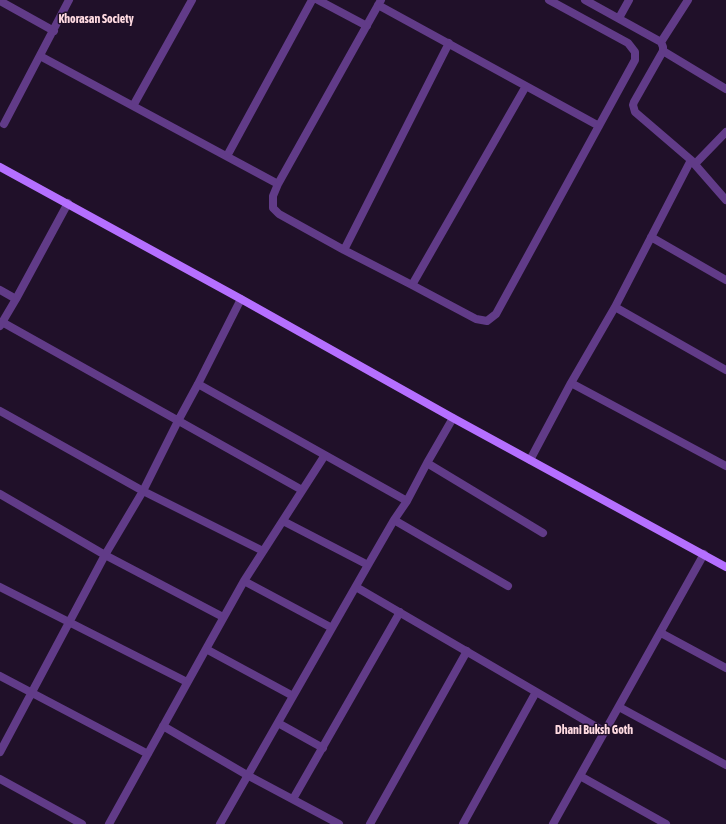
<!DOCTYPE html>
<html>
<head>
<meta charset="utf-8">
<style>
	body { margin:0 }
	canvas { display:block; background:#201029 }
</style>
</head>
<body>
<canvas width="726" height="824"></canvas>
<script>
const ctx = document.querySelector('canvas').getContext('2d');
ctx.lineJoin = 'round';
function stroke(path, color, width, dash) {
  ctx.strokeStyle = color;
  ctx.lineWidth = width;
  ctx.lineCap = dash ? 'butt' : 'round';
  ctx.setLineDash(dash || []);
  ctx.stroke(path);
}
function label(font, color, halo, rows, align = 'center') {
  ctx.font = font + ' "Asap Condensed",sans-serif';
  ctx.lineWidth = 3;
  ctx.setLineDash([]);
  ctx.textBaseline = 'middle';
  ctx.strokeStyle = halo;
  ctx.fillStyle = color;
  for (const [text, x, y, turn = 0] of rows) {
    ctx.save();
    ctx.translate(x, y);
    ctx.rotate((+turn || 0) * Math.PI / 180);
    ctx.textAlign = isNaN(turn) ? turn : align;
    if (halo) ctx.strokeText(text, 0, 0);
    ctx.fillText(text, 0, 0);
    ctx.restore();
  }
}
stroke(new Path2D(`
	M318,0L367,26
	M381,0L278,184L273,196V208L279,214L344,250L412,285L476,319L487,321L496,314L635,60V52L628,43L549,0
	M585,0L661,42L663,47V51L634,102L633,105L635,112L691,160L726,200
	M0,1L54,31
	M378,5L599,126
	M619,18L629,0
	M661,42L688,0
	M663,51L726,89
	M40,56L278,184
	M133,106L192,0
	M4,124L69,0
	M227,156L312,0
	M695,164L726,132
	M651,237L726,280
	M344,250L449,43
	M412,285L526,86
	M0,290L16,299
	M615,307L726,370
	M2,322L302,490
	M0,326L16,299L68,203
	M571,383L726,466
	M198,384L407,501
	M0,411L143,491L263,551
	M530,460L571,383L615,307L691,160
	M427,463L543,533
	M0,494L105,555L223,617
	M394,520L508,586
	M283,521L368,565
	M244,581L332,628
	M0,587L187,682
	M356,587L605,732
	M661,633L726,668
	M206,649L293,696
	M0,676L148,754
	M619,707L726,765
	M278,723L323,748
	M163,726L247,775L339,824
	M0,752L105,555L143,491L178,421L198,384L241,299
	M580,776L666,824
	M0,779L82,824
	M293,799L400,612
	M109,824L206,649L244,581L325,455
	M220,824L368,565L394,520L407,501L427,463L453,418
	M370,824L467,651
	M463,824L536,692
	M553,824L704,554`), '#613b88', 8);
stroke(new Path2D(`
	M0,167L241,299L453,418L726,567`), '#b56fff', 8);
label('bold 12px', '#ffdae1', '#201029', [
	["Khorasan Society",96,19],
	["Dhani Buksh Goth",594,730]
]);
</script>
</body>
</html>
